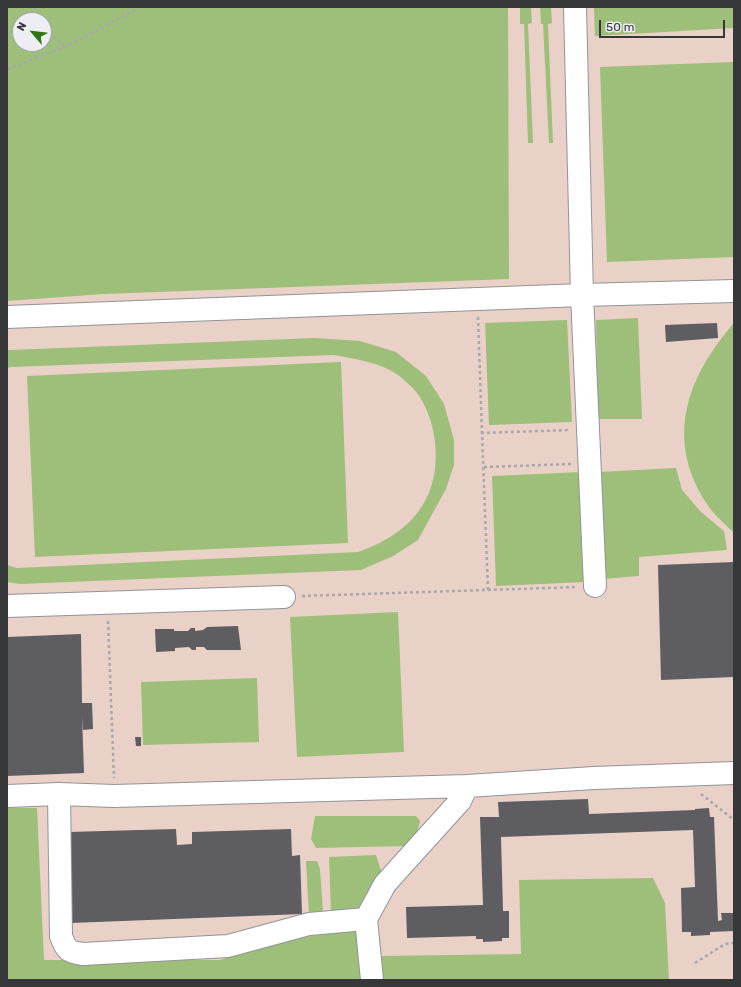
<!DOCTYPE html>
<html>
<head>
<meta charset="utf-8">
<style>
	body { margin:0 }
	#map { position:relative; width:741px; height:987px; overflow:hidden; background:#dfe0e6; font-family:Rubik,sans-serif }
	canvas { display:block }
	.frame { position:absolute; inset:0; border:8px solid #363739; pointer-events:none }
	.north { position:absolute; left:12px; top:12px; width:40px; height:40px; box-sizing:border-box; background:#eceef3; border:1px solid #a3a5a9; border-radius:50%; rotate:298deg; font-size:11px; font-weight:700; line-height:16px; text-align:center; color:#363739 }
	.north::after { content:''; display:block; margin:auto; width:14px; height:18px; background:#347513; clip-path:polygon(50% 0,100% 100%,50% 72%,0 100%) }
	.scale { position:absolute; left:599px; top:20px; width:126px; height:18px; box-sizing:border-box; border:2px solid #363739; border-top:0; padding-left:5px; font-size:12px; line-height:14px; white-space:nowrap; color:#363739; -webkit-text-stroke:3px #eceef3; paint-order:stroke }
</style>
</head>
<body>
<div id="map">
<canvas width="741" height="987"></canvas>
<div class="frame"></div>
<div class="north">N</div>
<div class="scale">50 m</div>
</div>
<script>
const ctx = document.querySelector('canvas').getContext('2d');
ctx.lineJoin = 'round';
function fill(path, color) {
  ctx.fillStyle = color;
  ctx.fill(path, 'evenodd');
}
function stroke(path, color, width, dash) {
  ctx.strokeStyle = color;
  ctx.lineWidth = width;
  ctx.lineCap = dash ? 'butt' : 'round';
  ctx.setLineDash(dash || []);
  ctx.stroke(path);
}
fill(new Path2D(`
	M167,7H734V980H7V90Z`), '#ead1c8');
fill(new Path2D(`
	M7,7H508L509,279L104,294L7,301ZM20,20H44V44H20Z
	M520,7H531L532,23L528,24L533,143H528L524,24H520Z
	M540,7H551L552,23L548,24L553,143H549L543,24H541Z
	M594,7H734V28L595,36Z
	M734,62V257L607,262L600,67Z
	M638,318L642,419H598L596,320Z
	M567,320L572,422L489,425L485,323Z
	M734,323V533C725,524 714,515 707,504C664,439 687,377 734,323Z
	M315,338L360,341L396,352L426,376L444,404L454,440V465L446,489L418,540L393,556L361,570L20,584L7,582V565L17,568L358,552C381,544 403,532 418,512C443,480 440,430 420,397C415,389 405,381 398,375C380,362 355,359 334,355L11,367L7,368V350H10Z
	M341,362L348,543L35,557L27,376Z
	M676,468L682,490L701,512L724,531L727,550L639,557V576L602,579L599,472Z
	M582,472L586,582L496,586L492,476Z
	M398,612L404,752L297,757L290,617Z
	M257,678L259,742L143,745L141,682Z
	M7,808H37L44,960H220L280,940L357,930L367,980H7Z
	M315,816H416L420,821L417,834L406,846L316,848L311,839Z
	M376,855L382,874L366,907L331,911L329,857Z
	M306,861H317L320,869L323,912L309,914Z
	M653,878L665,903L669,980H382L381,956L521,954L519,880Z`), '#9dbf79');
fill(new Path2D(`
	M717,323L718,338L666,342L665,325Z
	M734,562V677L661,680L658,565Z
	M238,626L241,650H207L204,647H196V650H192L189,647L175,648V651L156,652L155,629H174V631H188L191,628H195V631L203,630L207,627Z
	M81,634L82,703H92L93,729L83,730L82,715L84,773L7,776V637Z
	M135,737H141V746H136Z
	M588,799L589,814L695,810V809L709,808L710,817H714L718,921L722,920L721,913H734V931L710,932V935L691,936V932H682L681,888L695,887L693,830L501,837L503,911H509V938H502V941L483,942V939H476V936L407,938L406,907L483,905L480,817H499L498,802Z
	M176,829L177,845L192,844V832L291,829L292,856L300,855L302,914L71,923L68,832Z`), '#5d5d62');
const minor = new Path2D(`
	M575,7L582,295L595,586
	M7,317L582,295L734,291
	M7,606L284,597
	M59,794L61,936C66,950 68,952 83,954L228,946L309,924L366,919
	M7,796L59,794L114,796L467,786
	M372,980L366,919L385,884L460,801L467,786L594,778L734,773`);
stroke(minor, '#929399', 24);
stroke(new Path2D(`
	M35,7L36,20
	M44,28L65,47
	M7,69L65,47L140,7
	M478,317L482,433
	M484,467L571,464
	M488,590L482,433L570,430
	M302,596L577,587
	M108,621L114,778
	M701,794L734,820
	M695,963L725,944L734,943`), '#a7a8ac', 2.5, [3, 3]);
stroke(minor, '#fff', 22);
</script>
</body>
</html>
